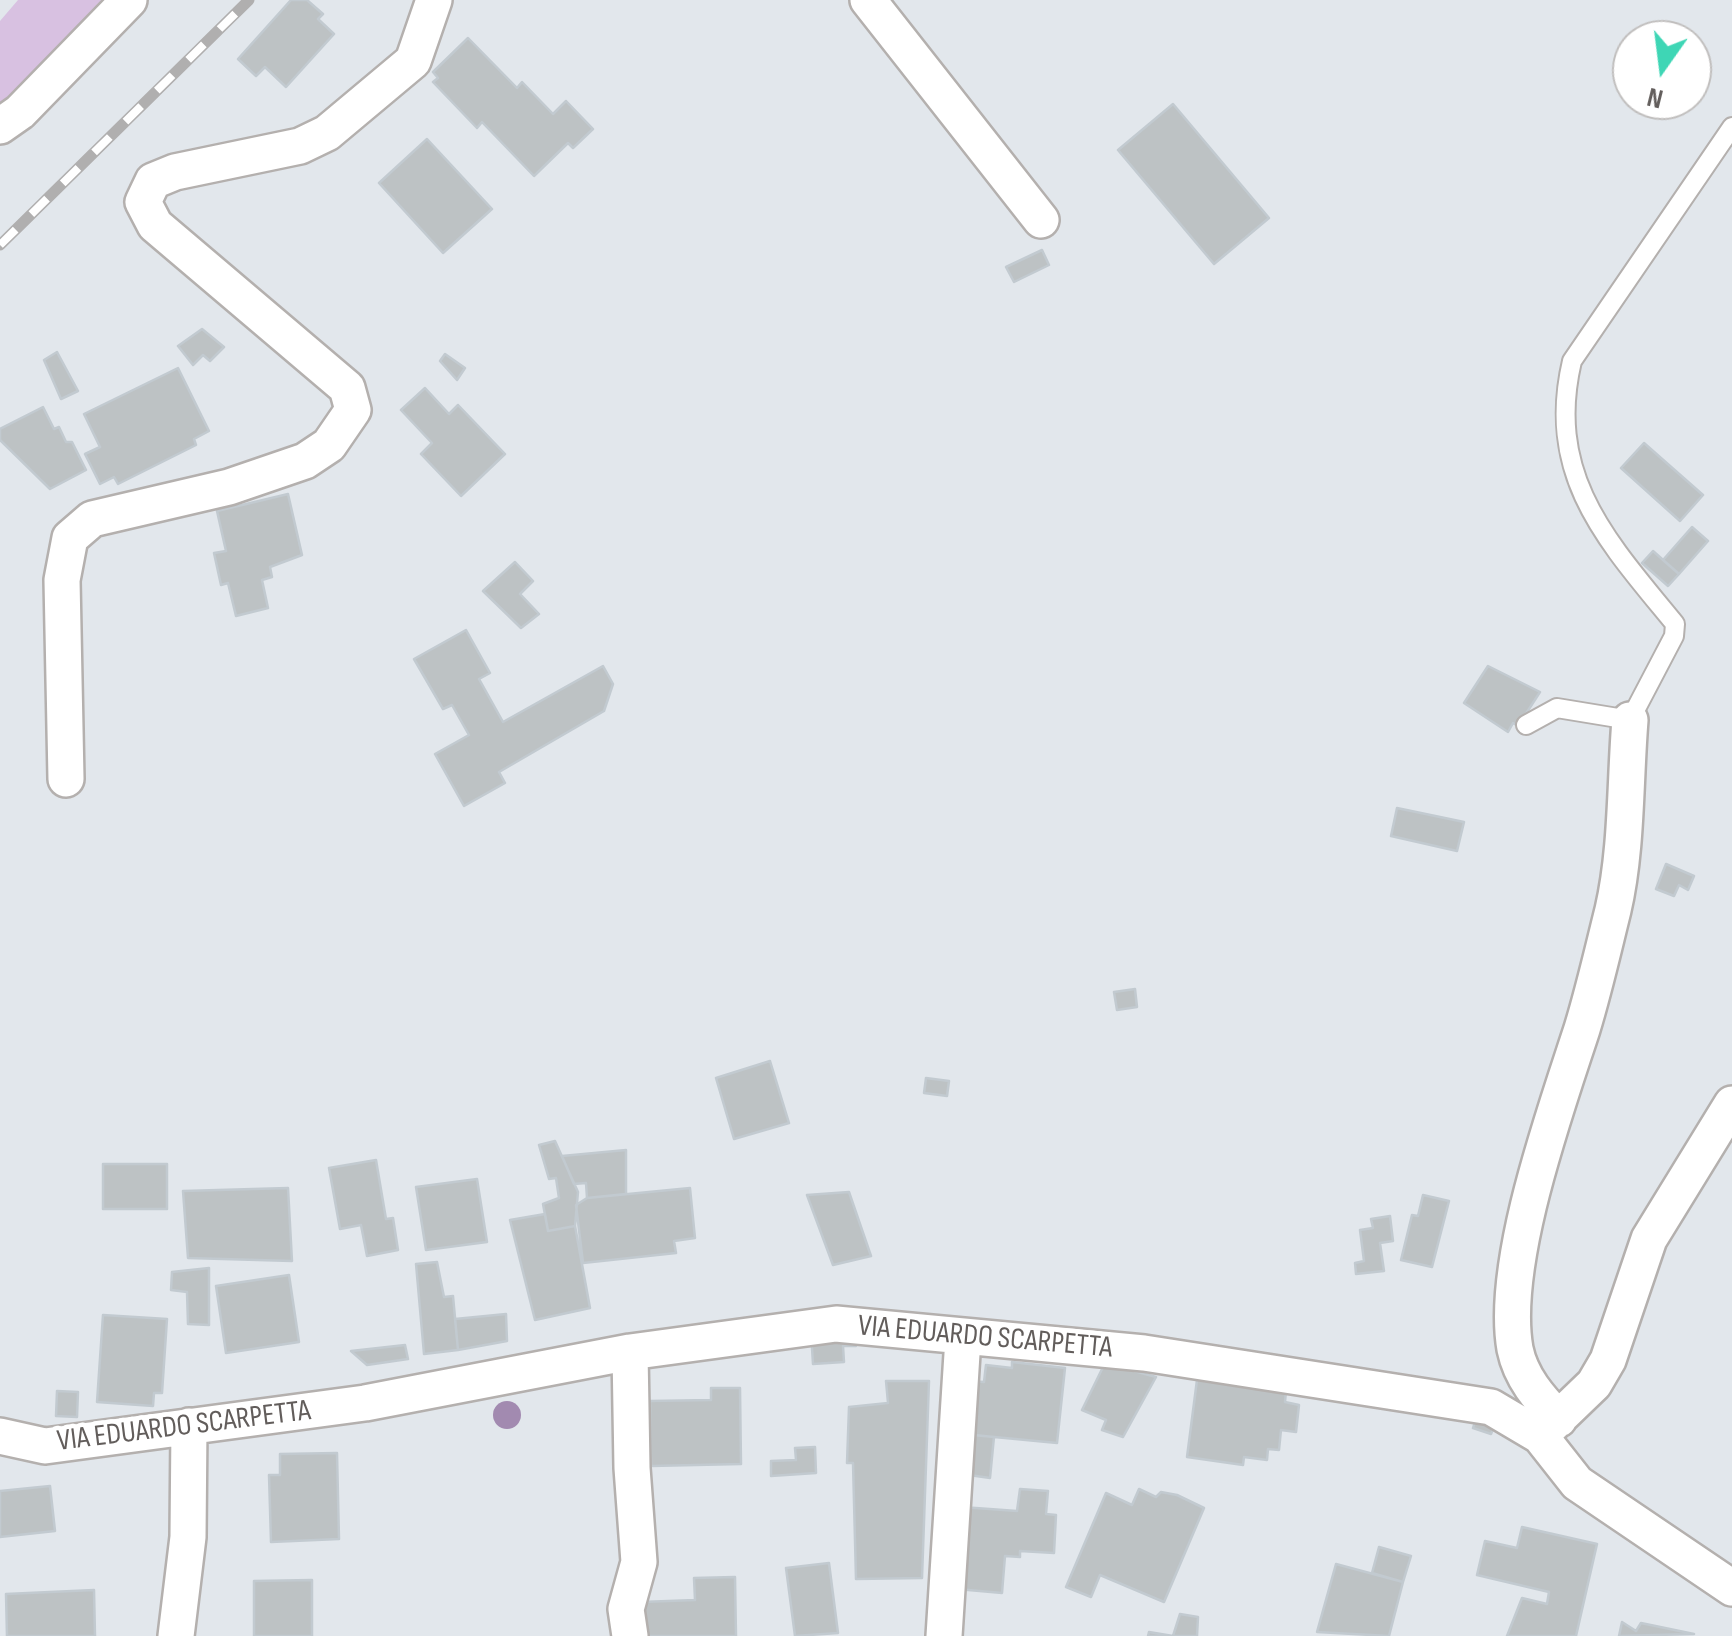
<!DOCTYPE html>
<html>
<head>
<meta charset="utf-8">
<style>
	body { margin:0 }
	#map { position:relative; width:1732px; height:1636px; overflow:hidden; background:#e2e7ec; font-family:"Sofia Sans Condensed",sans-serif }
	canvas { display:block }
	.north { position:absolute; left:1612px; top:20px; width:100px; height:100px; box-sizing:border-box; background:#fff; border:2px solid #c0bebd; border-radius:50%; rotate:194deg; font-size:28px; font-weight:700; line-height:40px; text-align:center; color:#625d5b }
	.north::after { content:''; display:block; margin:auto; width:35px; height:45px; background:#3ed6b5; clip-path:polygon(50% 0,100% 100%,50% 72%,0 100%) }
</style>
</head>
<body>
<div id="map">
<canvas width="1732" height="1636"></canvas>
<div class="north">N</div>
</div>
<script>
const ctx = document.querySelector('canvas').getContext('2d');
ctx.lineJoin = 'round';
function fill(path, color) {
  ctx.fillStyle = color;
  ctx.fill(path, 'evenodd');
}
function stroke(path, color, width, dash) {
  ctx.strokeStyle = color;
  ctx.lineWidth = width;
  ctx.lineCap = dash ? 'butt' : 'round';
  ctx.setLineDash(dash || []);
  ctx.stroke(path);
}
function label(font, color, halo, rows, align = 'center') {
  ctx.font = font + ' "Sofia Sans Condensed",sans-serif';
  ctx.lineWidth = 9;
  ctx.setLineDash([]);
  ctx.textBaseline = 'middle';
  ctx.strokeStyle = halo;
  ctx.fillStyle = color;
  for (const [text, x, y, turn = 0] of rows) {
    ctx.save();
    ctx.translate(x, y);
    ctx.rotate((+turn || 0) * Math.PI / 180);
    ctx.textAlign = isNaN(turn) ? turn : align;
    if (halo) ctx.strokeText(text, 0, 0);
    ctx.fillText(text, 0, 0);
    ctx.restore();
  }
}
fill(new Path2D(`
	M18,0H107L0,117V21Z`), '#d8c1e1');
const building = new Path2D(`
	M291,0H307L323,14L318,19L334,34L286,87L265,67L256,76L238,59Z
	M468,38L517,88L522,82L553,114L566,101L593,129L573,148L568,143L534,176L482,122L477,128L433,82L438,78L433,72Z
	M1173,104L1269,218L1214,264L1118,150Z
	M427,139L492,209L443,253L379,183Z
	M1042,250L1049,265L1014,282L1006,267Z
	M202,329L224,347L210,361L203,355L193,365L178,346Z
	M57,352L78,391L61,399L44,360Z
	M445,354L465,368L457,380L440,361Z
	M178,368L209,431L194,439L196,445L118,484L114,477L100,484L85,454L100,447L84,414Z
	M425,388L449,414L458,405L505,454L461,496L421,454L432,443L401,410Z
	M43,407L54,429L59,427L66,442H72L86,470L50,489L0,440V429Z
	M1644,443L1703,495L1680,521L1621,468Z
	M288,494L302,555L270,567L272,577L262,580L268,608L236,616L228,583L221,585L214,553L226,551L217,511Z
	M1692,527L1708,541L1679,574L1663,560Z
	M1653,551L1679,574L1668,586L1642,563Z
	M515,562L533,581L520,594L539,614L521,628L483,591Z
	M466,630L490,673L479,679L503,722L603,666L613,684L604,711L499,772L505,783L464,806L435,754L469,735L452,705L443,709L414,659Z
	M1488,666L1540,692L1518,726L1513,723L1508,732L1464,703Z
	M1397,808L1464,822L1457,851L1391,836Z
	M1666,864L1694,876L1688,890L1679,885L1674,896L1656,889Z
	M1135,989L1137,1007L1117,1010L1114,992Z
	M770,1061L789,1123L734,1139L716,1078Z
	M926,1078L949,1081L947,1096L924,1093Z
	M555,1141L578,1192L575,1226L548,1231L543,1204L559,1198L556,1178L549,1179L539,1145Z
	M626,1150V1194L587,1198L586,1183L574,1184L562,1156Z
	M376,1160L386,1219L393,1218L398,1250L367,1256L361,1225L340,1229L329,1168Z
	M103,1164H167V1209H103Z
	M477,1179L487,1242L426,1250L416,1187Z
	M288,1188L292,1261L188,1258L183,1191Z
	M690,1188L695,1238L674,1241L676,1253L583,1263L576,1205L587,1198Z
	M849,1192L871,1256L833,1265L807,1195Z
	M1423,1195L1449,1201L1432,1267L1401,1260L1412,1215L1418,1216Z
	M545,1214L548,1231L575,1226L590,1308L535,1320L510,1220Z
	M1390,1216L1393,1241L1380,1243L1384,1271L1356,1274L1355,1263L1364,1261L1360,1230L1373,1228L1371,1219Z
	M437,1262L444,1297L453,1296L458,1350L424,1354L416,1264Z
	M209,1268V1325L188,1324L187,1292L171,1290L172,1272Z
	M289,1275L299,1342L226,1353L216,1286Z
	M506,1314L507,1341L458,1350L455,1319Z
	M103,1315L167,1319L162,1393H154L153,1406L97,1402Z
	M855,1330L856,1346H843L844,1362L813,1364L811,1332Z
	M405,1345L408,1359L367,1365L351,1351Z
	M1012,1362L1065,1368L1057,1443L963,1434L968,1381L984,1382L986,1365L1012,1368Z
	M1105,1363L1156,1377L1123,1437L1102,1430L1106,1420L1082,1410Z
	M1197,1380L1286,1391L1285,1402L1299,1405L1296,1432L1281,1430L1279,1450L1268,1449L1267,1460L1244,1457L1243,1465L1187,1457Z
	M886,1381H929L922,1578L856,1579L853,1463H847L849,1407L888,1403Z
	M711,1388H740L741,1464L651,1466L650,1401L711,1400Z
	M57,1391L78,1392L77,1417L56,1416Z
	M1478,1412L1498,1417L1491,1434L1473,1428Z
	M963,1434L994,1437L990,1478L962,1474Z
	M815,1447L816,1473L771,1476V1461L796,1460L795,1448Z
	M337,1453L339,1539L271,1542L269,1475H280V1454Z
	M50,1486L55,1531L0,1537V1491Z
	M1020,1489L1048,1491L1046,1514L1056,1515L1054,1553L1020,1551V1557L1005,1556L1002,1593L957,1589L962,1507L1017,1511Z
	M1139,1489L1156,1497L1161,1492L1177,1495L1204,1508L1164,1602L1100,1575L1091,1597L1066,1587L1106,1493L1132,1505Z
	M1522,1527L1597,1544L1576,1636H1507L1522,1598L1547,1604L1549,1592L1477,1575L1485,1541L1517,1548Z
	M1379,1547L1411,1556L1403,1582L1372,1573Z
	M829,1563L838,1633L795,1636L786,1568Z
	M1336,1564L1403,1582L1389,1636L1317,1632Z
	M735,1577L736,1636H642L641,1602L695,1600L694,1578Z
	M312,1580V1636H254V1581Z
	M94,1590L95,1636H7L6,1594Z
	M1180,1614L1198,1617L1197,1636H1148L1149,1632L1173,1636Z
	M1622,1622L1636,1631L1641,1623L1694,1634L1619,1636Z`);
fill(building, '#bdc2c4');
stroke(building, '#c2cad0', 2.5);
const service = new Path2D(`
	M1526,725L1557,708L1630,720L1674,636L1675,624C1607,541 1545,476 1572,361L1732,127`);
const minor = new Path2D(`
	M868,0L1041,220
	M0,126L20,112L129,0
	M66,779L62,580L70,538L92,519L229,487L305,461L329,445L353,410L347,388L155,225L143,202L153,181L175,172L300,146L327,133L413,61L434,0
	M1559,1419C1539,1398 1521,1378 1515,1349C1500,1264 1555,1112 1582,1029C1594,990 1603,950 1613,910C1627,850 1625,781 1630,720
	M1541,1435L1594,1384L1608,1360L1649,1239L1732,1104
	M0,1436L45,1446L365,1403L630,1352L836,1324L1144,1353L1491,1407L1540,1436L1577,1483L1732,1588
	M176,1636L188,1537L189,1426
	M630,1636L626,1609L639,1562L632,1468L630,1352
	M944,1636L963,1338`);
stroke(service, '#b4b0ae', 22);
stroke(minor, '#b4b0ae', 40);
stroke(service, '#fff', 18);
stroke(minor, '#fff', 35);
const rail = new Path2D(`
	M0,245L249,0`);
stroke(rail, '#b0afaf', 11);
stroke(rail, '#fff', 8, [22]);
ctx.fillStyle = '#a28ab0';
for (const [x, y] of [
	[507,1415]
]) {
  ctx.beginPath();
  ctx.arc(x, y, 14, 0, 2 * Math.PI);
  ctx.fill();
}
label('30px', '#625d5b', '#fff', [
	["VIA EDUARDO SCARPETTA",985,1338,5],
	["VIA EDUARDO SCARPETTA",184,1427,-7]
]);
</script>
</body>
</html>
